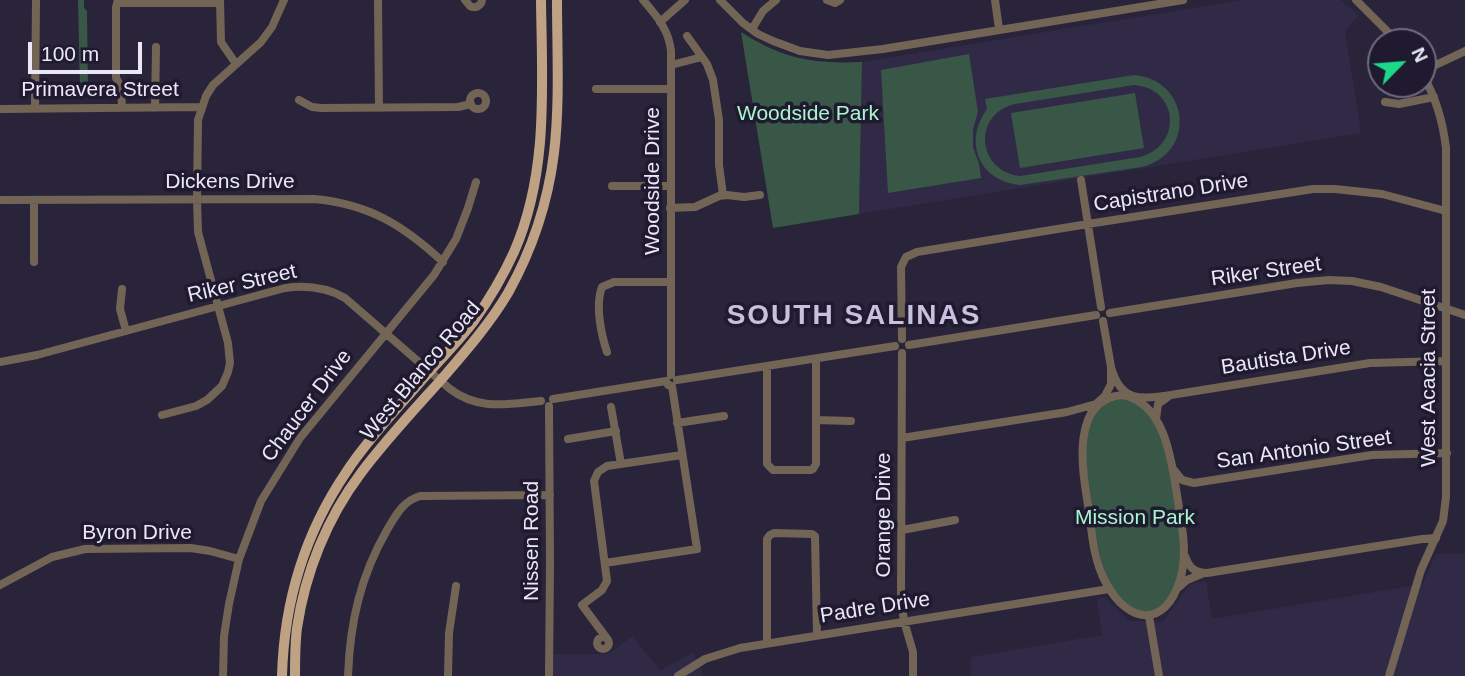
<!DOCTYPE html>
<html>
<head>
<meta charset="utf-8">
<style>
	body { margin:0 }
	#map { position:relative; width:1465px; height:676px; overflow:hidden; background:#292439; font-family:Helvetica,sans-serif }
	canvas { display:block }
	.north { position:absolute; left:1367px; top:28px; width:70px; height:70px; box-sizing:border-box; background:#1f1a2f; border:2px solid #706c7f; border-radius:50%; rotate:65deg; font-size:19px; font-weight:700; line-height:28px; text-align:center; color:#eae7f6 }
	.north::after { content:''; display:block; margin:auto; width:24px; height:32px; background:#1cd988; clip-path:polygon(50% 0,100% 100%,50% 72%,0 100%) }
	.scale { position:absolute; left:28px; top:42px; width:114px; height:32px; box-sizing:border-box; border:4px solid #eae7f6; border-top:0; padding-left:9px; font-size:21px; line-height:24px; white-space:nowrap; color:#eae7f6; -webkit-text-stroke:5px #1f1a2f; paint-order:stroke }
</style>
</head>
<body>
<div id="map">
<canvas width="1465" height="676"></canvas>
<div class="north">N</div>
<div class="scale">100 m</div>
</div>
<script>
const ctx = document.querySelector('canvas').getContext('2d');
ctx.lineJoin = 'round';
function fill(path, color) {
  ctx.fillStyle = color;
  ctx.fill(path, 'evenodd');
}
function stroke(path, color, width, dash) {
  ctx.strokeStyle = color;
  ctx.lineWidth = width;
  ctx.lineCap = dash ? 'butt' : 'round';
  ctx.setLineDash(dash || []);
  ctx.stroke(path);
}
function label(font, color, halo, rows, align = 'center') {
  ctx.font = font + ' Helvetica,sans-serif';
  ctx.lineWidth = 7;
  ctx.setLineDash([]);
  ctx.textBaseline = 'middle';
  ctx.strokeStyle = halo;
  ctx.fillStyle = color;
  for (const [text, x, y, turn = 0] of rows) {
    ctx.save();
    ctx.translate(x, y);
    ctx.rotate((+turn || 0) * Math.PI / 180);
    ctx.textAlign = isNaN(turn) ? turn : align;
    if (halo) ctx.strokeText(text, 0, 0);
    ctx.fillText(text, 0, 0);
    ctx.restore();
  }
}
fill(new Path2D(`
	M1242,0H1340L1359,15L1345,31L1361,133L859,214L862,62Z
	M1436,554H1465V676H971V657L1102,635L1097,598H1106L1129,621L1163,622L1190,584L1206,581L1212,619L1423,584Z
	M633,636L660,671L693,652L704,676H549V654H608Z`), '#312a46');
fill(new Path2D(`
	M78,0H84V8L87,11L88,91H80Z
	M741,32C783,59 813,64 862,62L859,214L773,228Z
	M969,54L978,112L973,129V147L979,164L981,178L888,193L881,70Z
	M1134,75C1190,80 1197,153 1142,167L1020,185C979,181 963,142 987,109L985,99ZM1134,85C1179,88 1183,146 1140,157L1020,176C977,171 972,114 1015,104Z
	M1135,93L1144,148L1020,168L1011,113Z
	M1110,396L1133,397L1161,430L1184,540L1181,577L1160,611L1134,613L1105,581L1082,467L1090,419Z`), '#385747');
stroke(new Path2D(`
	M118,0L116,7V78L121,86L122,108
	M220,0L221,42L236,64
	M378,0L379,108
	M465,0L470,6C475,9 481,6 482,0
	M643,0C656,15 669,30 671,51V375
	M720,0L743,23L758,34L773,41L800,51L828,55L883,49L1183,0
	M827,0L835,3L840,0
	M995,0L999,29
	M1356,0L1398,42
	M117,3H220
	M660,22L685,0
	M752,29L763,11L776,0
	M687,36L707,64L713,80L719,120V165L723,195
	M671,65L702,57
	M1423,71L1465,51
	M596,89H670
	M470 101a8 8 0 1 1 16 0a8 8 0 1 1-16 0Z
	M299,100L312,107L321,108L458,107L471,104
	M1385,102L1399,104L1434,97
	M35,108L36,0
	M155,108L156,47
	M0,109L201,107
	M1081,180L1101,307
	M612,186H671
	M0,200L314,199C369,204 403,225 443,262
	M670,208L695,207L719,196L727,195L744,197L760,195
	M34,262V201
	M122,289L120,309L126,331
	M1110,313L1297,283L1329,280L1352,281L1381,287L1465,315
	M902,339L901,267L906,257L917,252L1088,224L1313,189H1335L1382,194L1446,211
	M909,345L1096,315
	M607,352C601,334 595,305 602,287L614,282H670
	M902,353L901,599L904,621L913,652V676
	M0,362L37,355L285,288C307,285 326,287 345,298L450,389C479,411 508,404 541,401
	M767,367V464L773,470H811L813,469L816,464V359
	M1111,367C1121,403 1141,399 1171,395L1370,363L1446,361
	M677,380L895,346
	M1123,395C1167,404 1172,465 1178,501C1182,527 1188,554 1180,580C1165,629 1128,624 1106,583C1094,562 1092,535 1089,511C1083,475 1068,399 1123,395Z
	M553,399L666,381
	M549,406L550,563L549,676
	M611,407L621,464
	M162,415L196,406L207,400L222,386L228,372L230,363L228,343L198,232L197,199L198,120L206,96L213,85L261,42L272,27L284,0
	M1156,419L1158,404L1169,396
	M816,420L851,421
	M677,423L724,416
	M902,438L1067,412L1096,404L1105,396L1111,384V367L1103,321
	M568,439L616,431
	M1174,470L1182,480L1194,483L1372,455L1447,453
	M902,530L955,520
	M1185,556C1189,567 1194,573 1207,573L1422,539L1436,538
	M605,563L697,549L672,386L668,385L666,381
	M0,585L52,557L85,549L191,548L210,551L239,559
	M1179,587L1187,580L1204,573
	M1149,616L1159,676
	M597 643a6 6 0 1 1 12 0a6 6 0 1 1-12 0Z
	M608,640L582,605L602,590L607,581L594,481L598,472L607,466L682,455
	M767,643V539L770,535L774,533L812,534L815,536L817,635
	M223,676L224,636L229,604L239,559L261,501L300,438L434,275L456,239L468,208L476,182
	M348,676C350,623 360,577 387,530C396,515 403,501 420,496L550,495
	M448,676L449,633L456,586
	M678,676L705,659L740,648L1109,589
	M1389,676L1421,570L1443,521L1446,497V148C1443,122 1436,98 1423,75`), '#736556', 8);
stroke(new Path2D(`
	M282,676C284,601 304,534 347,471C367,440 397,409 421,381C439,361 458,342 474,321C488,301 504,274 514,252C549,172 542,85 541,0
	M295,676C295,660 295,644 297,628C305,573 327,518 361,473C385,441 413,411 440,381C464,353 489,325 508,293C532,250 548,202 554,153C560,103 557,51 557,0`), '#bfa283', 10);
label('21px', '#eae7f6', '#1f1a2f', [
	["Primavera Street",100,90],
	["Woodside Drive",653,181,-90],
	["Dickens Drive",230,182],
	["Capistrano Drive",1171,193,-9],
	["Riker Street",1266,272,-8],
	["Riker Street",242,284,-13],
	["Bautista Drive",1286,358,-9],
	["West Blanco Road",421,371,-50],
	["West Acacia Street",1429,378,-90],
	["Chaucer Drive",307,406,-53],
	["San Antonio Street",1304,450,-8],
	["Orange Drive",884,515,-90],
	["Byron Drive",137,533],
	["Nissen Road",532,541,-90],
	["Padre Drive",875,608,-9]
]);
label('21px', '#a8f6ce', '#1f1a2f', [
	["Woodside Park",808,114],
	["Mission Park",1135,518]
]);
ctx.letterSpacing = '2px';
label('bold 28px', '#c7c1de', '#1f1a2f', [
	["SOUTH SALINAS",854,316]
]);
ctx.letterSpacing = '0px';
</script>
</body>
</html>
